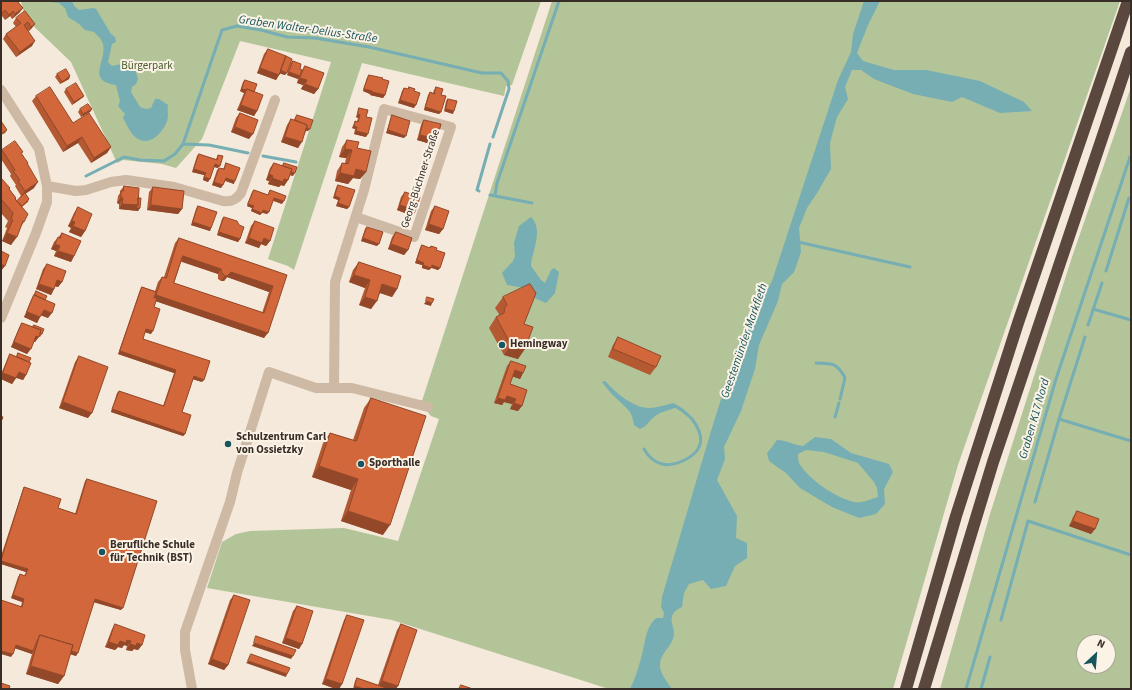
<!DOCTYPE html>
<html>
<head>
<meta charset="utf-8">
<style>
	body { margin:0 }
	#map { position:relative; width:1132px; height:690px; overflow:hidden; background:#f4e9da; font-family:"Source Sans 3",sans-serif }
	canvas { display:block }
	.frame { position:absolute; inset:0; border:2px solid #382d27; pointer-events:none }
	.north { position:absolute; left:1076px; top:634px; width:40px; height:40px; box-sizing:border-box; background:#fbf3e6; border:1px solid #ada49a; border-radius:50%; rotate:26deg; font-size:11px; font-weight:700; line-height:16px; text-align:center; color:#382d27 }
	.north::after { content:''; display:block; margin:auto; width:14px; height:18px; background:#18555d; clip-path:polygon(50% 0,100% 100%,50% 72%,0 100%) }
</style>
</head>
<body>
<div id="map">
<canvas width="1132" height="690"></canvas>
<div class="frame"></div>
<div class="north">N</div>
</div>
<script>
const ctx = document.querySelector('canvas').getContext('2d');
ctx.lineJoin = 'round';
function fill(path, color) {
  ctx.fillStyle = color;
  ctx.fill(path, 'evenodd');
}
function stroke(path, color, width, dash) {
  ctx.strokeStyle = color;
  ctx.lineWidth = width;
  ctx.lineCap = dash ? 'butt' : 'round';
  ctx.setLineDash(dash || []);
  ctx.stroke(path);
}
function label(font, color, halo, rows, align = 'center') {
  ctx.font = font + ' "Source Sans 3",sans-serif';
  ctx.lineWidth = 4;
  ctx.setLineDash([]);
  ctx.textBaseline = 'middle';
  ctx.strokeStyle = halo;
  ctx.fillStyle = color;
  for (const [text, x, y, turn = 0] of rows) {
    ctx.save();
    ctx.translate(x, y);
    ctx.rotate((+turn || 0) * Math.PI / 180);
    ctx.textAlign = isNaN(turn) ? turn : align;
    if (halo) ctx.strokeText(text, 0, 0);
    ctx.fillText(text, 0, 0);
    ctx.restore();
  }
}
fill(new Path2D(`
	M21,1H541L512,85L506,86L504,96L362,63L294,270L288,266L268,259L331,62L240,41L202,139L176,168L162,164L123,160L117,163L71,62L25,18Z
	M552,1H1120L958,465L893,689H609L392,620L207,588L222,542L236,534L250,531L344,528L398,541L439,419L431,416L421,404Z
	M1131,87V689H940L990,514L1072,257ZM1084,642H1108V666H1084Z`), '#b3c498');
fill(new Path2D(`
	M42,1H72L74,6L79,10L94,8L96,9L111,34L115,37L116,42L112,44L108,62L112,66L126,63L134,66L138,79L136,84L132,87L131,92L140,107L146,109L151,108L155,99H159L168,105C167,110 169,117 167,121C163,132 151,146 138,139C131,135 127,125 123,118L125,114L118,106L120,101L116,85C81,80 115,55 99,37C98,36 95,33 94,32C92,31 87,31 85,30L79,24L68,17L65,8L59,3Z
	M864,1H880L868,25L857,53L863,61L894,70H926L980,81L1024,102L1032,111L1000,113L962,97L952,102L913,94L874,79L861,70H852L845,87L848,99L837,117L830,143L831,169L817,193L807,208L799,228L801,252L794,272L782,284L778,301L759,345L755,369L741,411L724,447L725,459L717,480L737,516L736,538L747,543V558L735,566L726,586L711,589L703,580L689,584L684,593L682,607C662,616 678,627 673,639C669,649 659,655 660,667C661,675 668,683 672,689H630C636,677 640,663 643,650C646,638 646,628 656,618H663L664,613L661,607L662,597L711,431L740,339L772,281L838,80L851,52L853,34Z
	M531,217C544,230 532,251 531,266L541,280L545,283L551,270L554,268L559,272L555,293L546,303L530,296L525,288L507,285L502,273L513,261L515,256L514,243L519,226Z
	M605,381C615,392 633,408 649,408C657,408 665,405 673,403L677,405L678,407C670,410 661,411 654,417C649,421 647,426 640,429L634,425C632,410 627,409 617,399C611,394 607,388 602,382Z
	M815,437L831,439L851,453L889,464L893,472L884,489L885,504L876,514L859,518L832,507L800,488L786,473L769,461L767,453L772,447L777,440C786,440 794,445 803,446ZM806,450L824,452L858,463L874,482L877,488L878,497C871,499 861,504 854,502C836,498 808,479 799,463C798,460 798,457 798,454Z`), '#76aeb4');
stroke(new Path2D(`
	M183,144L209,145L248,153
	M263,156L296,162
	M86,176L124,157L140,160L164,161L175,154L183,144L222,30L237,26L261,30L287,37L315,38L369,47L482,73H501L508,81L509,89L493,137
	M479,191L477,190L490,144
	M490,195L532,203
	M495,196L497,183L559,1
	M798,242L910,267
	M1106,271L1129,198
	M1093,309L1131,320
	M1088,325L1102,283
	M816,363C832,364 837,362 845,378L840,399
	M835,417L839,403
	M1059,419L1085,337
	M644,449C648,456 654,462 662,464C674,467 694,458 699,447C704,437 698,427 692,419C687,414 682,409 675,406
	M1035,502L1059,419L1131,441
	M1001,620L1028,521L1131,555
	M966,689L1056,379L1130,157
	M981,689L990,657`), '#76aeb4', 3);
stroke(new Path2D(`
	M1,90L39,149L47,186V202L36,233L1,318
	M47,186L76,191L86,190L111,182L126,180L174,187L223,201C231,202 236,200 241,193L275,100
	M334,387L335,282L364,190L384,109L451,127L414,237L356,217
	M192,689L185,650V632L230,502L237,473L269,372L316,388H352L428,407`), '#cdb9a4', 10);
stroke(new Path2D(`
	M906,689L956,516L1018,323L1128,1
	M924,689L993,462L1131,52`), '#5a473d', 12);
fill(new Path2D(`
	M1,1H17L23,8L19,13L12,19L10,16L5,20L2,16H1Z
	M16,18L35,24L31,29L28,31L32,46L16,57L3,39L6,34L16,27L13,23Z
	M268,49L285,75L280,73L276,80L257,73L264,54Z
	M293,61L300,69L302,70L305,66L318,89L314,94L301,89L303,85L297,83L298,79L287,75L291,63Z
	M57,74L70,76L69,79L60,84L55,77Z
	M369,75L385,95L383,98L370,95V94L363,91L367,78Z
	M245,80L254,92L257,111L254,116L237,110L244,93L240,91L243,82Z
	M409,87L414,91V108L398,103L402,91L404,88L408,89Z
	M436,87L441,95V112L439,114L424,110L428,95L430,92L433,93L434,90Z
	M66,89L84,96L82,98L72,105L64,92Z
	M36,96L73,123L111,147L107,153L91,163L78,143L63,152L32,101Z
	M448,99L453,114L444,111L446,101Z
	M359,108L366,117V137L354,134L355,129L352,128L354,123L355,121H357L358,118L356,117L358,110Z
	M80,109H92L90,112L81,117L78,112Z
	M240,113L249,139L231,132L236,118Z
	M297,115L308,131H306L298,148L281,142L287,125L291,119L294,120Z
	M392,115L404,138L386,133Z
	M424,120L437,139L434,145L417,140L421,125Z
	M347,140L357,148L366,172L360,179L353,178L348,184L335,181L337,171L342,163H345L346,158L339,157L342,147Z
	M2,150L22,154L27,164L34,188L25,194L29,199L28,202L22,207L24,222L20,228L11,245L2,241L7,228L5,227L8,221L1,213V178L16,198V199L17,201L21,196L15,186L16,185L10,176L11,174L1,159V152Z
	M199,154L216,159L218,155V168L214,167L208,182L203,180L204,175L192,172L197,156Z
	M226,163L234,184L225,181L221,188L212,185L217,170L219,168L223,169Z
	M274,163L282,166L284,163L293,176L290,175L288,180L284,186L281,185L279,187L268,184L269,181L266,180L270,168Z
	M338,185L349,207L347,209L336,206L338,200L333,198L336,188Z
	M124,186L139,198L140,208L138,211L119,209V204L117,203L118,196L120,193V191Z
	M153,187L182,209L178,214L147,210L149,192Z
	M254,190L268,195L270,190L282,204L273,201L267,214L262,213L260,215L251,211L252,208L247,206L252,192Z
	M405,192L416,210L413,216L397,210L401,197Z
	M198,206L211,228L210,231L191,225L196,209Z
	M435,206L443,229L439,234L425,230L431,211Z
	M78,207L85,231L81,237L69,232L71,228L68,226L74,213Z
	M224,217L240,239L238,242L217,235L222,219Z
	M255,221L270,241L266,246L261,244L259,248L245,243L251,226Z
	M367,227L377,246L361,241L365,229Z
	M396,232L408,250L404,255L388,249L392,237Z
	M62,233L74,256L71,262L54,256L56,251L51,249L54,242Z
	M179,238L287,275L264,338L156,301L154,307L151,334L145,332L143,339L202,382L193,379L182,412L185,434L183,436L111,412L117,393L119,391L163,406L174,373L118,354L140,290L142,287L155,291L158,282L162,277H164L175,243ZM181,261L218,274V279L221,281H224L227,277L269,292L262,313L174,283Z
	M422,245L429,248L431,246L436,250L440,268L438,270L431,268L429,270L422,268V265L415,263L420,248Z
	M359,262L397,289L392,297L380,293L371,309L359,305L365,288L349,282L353,270Z
	M47,264L62,282L58,287L55,286L54,289L51,295L36,289L43,269Z
	M36,291L45,300L48,318L41,315L37,323L24,317L31,300Z
	M503,297L524,324L518,359L504,355L489,328L496,317H498L499,314L495,308Z
	M22,323L32,327L34,325L42,334L40,337L39,336L35,342L34,341L27,354L11,347L19,328Z
	M618,337L656,367L650,375L608,357L613,345Z
	M18,353L29,362L26,375L23,380L16,378L12,384L1,379V374L7,360L10,354L16,357Z
	M79,356L88,418L59,408L75,362Z
	M511,361L523,373L520,379L512,376L510,384L527,390L518,411L510,409L512,404L504,402L502,405L494,403L507,366Z
	M371,398L383,535L341,521L351,490L312,477L323,443L330,433L353,440L364,408Z
	M87,479L121,610L94,602L76,656L70,654L64,676L58,684L26,674L32,654L15,648L11,657L21,606L22,602L11,598L18,577L20,574L24,576L26,572L1,564V556L23,489L24,487L58,508L75,514L85,481Z
	M1077,511L1095,529L1091,534L1069,526L1073,517Z
	M234,595L228,665L224,670L208,664L230,600Z
	M297,606L302,644L299,649L282,643L293,611Z
	M347,615L342,684L339,689H336L322,684L344,620Z
	M115,624L142,645L138,650L134,649L132,651L126,650L127,646L124,645L122,648L118,647L115,650L105,647L112,629Z
	M401,624L398,686L353,689L355,681L357,678L378,685L397,630Z`), '#b45932');
fill(new Path2D(`
	M23,8L19,13L12,19L15,14Z
	M13,11L10,16L5,20L9,15Z
	M35,24L31,29L28,32L31,27Z
	M35,41L32,46L16,57L20,52Z
	M260,68L279,75L276,80L257,73Z
	M280,70L287,73L285,75L278,73Z
	M289,72L300,76L298,79L287,75Z
	M70,76L69,79L60,84L62,82Z
	M300,78L307,80L303,85L297,83Z
	M305,84L318,89L314,94L301,89Z
	M242,89L246,90L244,93L240,91Z
	M364,89L372,91L370,94L363,91Z
	M372,92L385,95L383,98L370,95Z
	M84,96L82,98L72,105L74,102Z
	M400,100L416,105L414,108L398,103Z
	M241,105L257,111L254,116L237,110Z
	M425,107L441,112L439,114L424,110Z
	M92,109L90,112L81,117L83,114Z
	M446,109L454,111L453,114L444,111Z
	M358,114L360,115L358,118L356,117Z
	M294,123L310,129L308,131L292,126Z
	M354,126L357,127L355,129L352,128Z
	M235,127L253,134L249,139L231,132Z
	M7,130L5,133L1,135V134Z
	M388,130L406,136L404,138L386,133Z
	M356,131L368,134L366,137L354,134Z
	M420,135L437,139L434,145L417,140Z
	M82,137L78,143L63,152L67,146Z
	M285,137L302,142L298,148L281,142Z
	M111,147L107,153L91,163L94,158Z
	M345,149L352,150L346,158L339,157Z
	M215,164L220,166L218,168L214,167Z
	M194,169L206,173L204,175L192,172Z
	M282,169L295,173L293,176L280,172Z
	M356,169L366,172L360,179L353,178L348,184L335,181L340,173Z
	M269,174L273,176L269,181L266,180Z
	M204,177L210,179L208,182L203,180Z
	M226,178L235,181L234,184L224,180Z
	M272,178L284,179L288,180L284,186L281,185L279,187L268,184Z
	M38,182L34,188L22,196L25,191Z
	M214,182L223,185L221,188L212,185Z
	M335,196L340,198L338,200L333,198Z
	M121,198H123L119,204L117,203Z
	M274,198L284,201L282,204L273,200Z
	M338,203L349,207L347,209L336,206Z
	M122,204L138,205L140,208L138,211L119,209Z
	M248,204L254,206L252,208L247,206Z
	M151,205L182,209L178,214L147,210Z
	M400,205L416,210L413,216L397,210Z
	M252,209L262,213L260,215L251,211Z
	M263,210L269,212L267,214L262,212Z
	M72,221L75,222L71,228L68,226Z
	M193,222L211,228L210,231L191,225Z
	M429,224L443,229L439,234L425,230Z
	M73,226L85,231L81,237L69,232Z
	M219,232L240,239L238,242L217,235Z
	M7,233L17,237L11,245L2,241Z
	M249,238H264L270,241L266,246L261,244L259,248L245,243Z
	M363,238L379,244L377,246L361,241Z
	M55,244L60,246L56,251L51,249Z
	M391,244L408,250L404,255L388,249Z
	M58,251L74,256L71,262L54,256Z
	M183,256L221,269L218,274L179,261Z
	M417,260L424,263L422,265L415,263Z
	M1,264L5,266L1,271Z
	M423,265L431,268L429,270L422,268Z
	M432,265L440,268L438,270L430,267Z
	M231,272L273,286L269,292L227,277L224,281H221L225,276Z
	M354,275L370,280L365,288L349,282Z
	M57,280L62,282L58,287L54,286Z
	M39,284L54,289L51,295L36,289Z
	M382,284L397,289L392,297L377,292Z
	M156,295L268,333L264,338L152,300Z
	M365,297L377,301L371,309L359,305Z
	M426,301L432,303L431,306L424,304Z
	M44,310L52,313L48,318L40,315Z
	M27,312L40,317L37,323L24,317Z
	M146,329L153,331L151,334L144,332Z
	M36,336L39,337L35,342L33,341Z
	M14,342L31,349L27,354L11,347Z
	M511,345L525,349L518,359L504,355Z
	M120,351L176,370L174,373L118,354Z
	M515,370L523,373L520,379L511,376Z
	M19,372L26,375L23,380L15,377Z
	M3,373L16,378L12,384L1,379V375Z
	M194,376L204,380L202,382L192,379Z
	M507,396L516,399L512,404L504,402L502,405L494,403L498,398Z
	M63,402L92,413L88,418L59,408Z
	M514,403L522,406L518,411L510,409Z
	M112,409L185,434L183,436L111,412Z
	M319,466L358,479L351,490L312,477Z
	M348,511L390,525L383,535L341,521Z
	M1073,521L1095,529L1091,534L1069,526Z
	M1,561L28,569L26,572L1,564Z
	M13,595L24,599L22,602L11,598Z
	M95,599L123,608L121,610L93,602Z
	M286,638L302,644L299,649L282,643Z
	M127,640L131,641L127,646L124,645L122,648L118,647L115,650L105,647L109,642Z
	M39,641L78,653L76,656L38,644Z
	M137,643L142,645L138,650L134,649L132,651L126,650L130,644Z
	M254,643L293,656L291,659L252,646Z
	M16,645L33,651L32,654L14,648Z
	M1,651L13,654L11,657L1,654Z
	M212,659L228,665L224,670L208,664Z
	M248,661L287,674L286,677L246,663Z
	M31,666L64,676L58,684L26,674Z
	M326,679L342,684L339,689H336L322,684Z
	M382,681L398,686L396,689H387L378,686Z
	M355,686L364,689H353Z`), '#924829');
const building = new Path2D(`
	M1,1H5V2L6,1H17L23,8L15,14L13,11L9,15L5,10L1,14Z
	M25,11L35,24L31,27L28,22L24,25L35,41L20,52L6,34L21,23L16,18Z
	M268,49L286,56L279,75L260,68Z
	M286,56L292,59L287,73L281,70Z
	M293,61L301,64L300,69L302,70L300,76L289,72Z
	M305,66L324,73L318,89L305,84L307,80L300,78Z
	M66,69L70,76L62,82L57,74Z
	M369,75L383,78L382,79L389,81L385,95L372,92V91L364,89Z
	M245,80L257,84L254,92L247,89L246,90L242,89Z
	M76,83L84,96L74,102L66,89Z
	M50,87L73,123L89,113L111,147L94,158L82,137L67,146L36,96Z
	M409,87L415,89L414,91L420,93L416,105L400,100L404,88L408,89Z
	M436,87L443,89L441,95L446,96L441,112L425,107L430,92L434,94Z
	M247,89L263,95L257,111L241,105Z
	M448,99L457,101L454,111L446,109Z
	M88,104L92,109L83,114L80,109Z
	M359,108L368,110L366,117L372,118L368,134L356,131L357,127L354,126L355,121L358,122L360,115L358,114Z
	M240,113L258,120L253,134L235,127Z
	M297,115L313,120L310,129L307,128V125L295,120Z
	M392,115L410,121L406,136L388,130Z
	M291,119L307,125L302,142L285,137Z
	M424,120L441,124L437,139L420,135Z
	M1,121L7,130L1,134Z
	M347,140L359,142L357,148L371,151L366,172L356,169L354,176L340,173L342,163L348,164L352,150L345,149Z
	M15,141L23,152L21,153L28,163H27L38,182L25,191L18,181L20,180L13,171L15,170L2,150Z
	M199,154L217,160L218,155L223,156L220,166L215,164L210,179L204,177L206,173L194,169Z
	M226,163L240,168L235,181L226,178L223,185L214,182L219,168L224,169Z
	M274,163L292,169L288,180L284,179L283,182L272,178L273,176L269,174Z
	M284,163L297,167L295,173L291,172L292,169L283,166Z
	M1,178L10,188L9,189L16,198L15,199L28,214L24,222L23,221L17,237L7,233L13,220L11,219L13,213L1,199Z
	M338,185L355,190L349,207L338,203L340,198L335,196Z
	M124,186L139,188L138,205L122,204L123,198H121V191H123Z
	M153,187L184,191L182,209L151,205Z
	M254,190L268,195L270,190L286,196L284,201L274,198L269,212L263,210L262,213L252,209L254,206L248,204Z
	M405,192L420,197L416,210L400,205Z
	M25,193L29,199L22,206L17,201Z
	M138,198H141L140,208H136L138,205Z
	M198,206L217,212L211,228L193,222Z
	M435,206L449,211L443,229L429,224Z
	M78,207L92,214L85,231L73,226L75,222L72,221Z
	M224,217L237,221L239,225L244,227L240,239L219,232Z
	M255,221L274,228L270,241L264,238L262,243L249,238Z
	M367,227L383,232L379,244L363,238Z
	M396,232L412,238L408,250L391,244Z
	M62,233L81,241L74,256L58,251L60,246L55,244L58,237L60,238Z
	M179,238L287,275L268,333L156,295L162,277L166,278ZM183,256L221,269L222,273L225,276H227L231,272L273,286L264,313L174,283Z
	M422,245L430,248L431,246L437,248L436,250L445,253L440,268L432,265L431,268L423,265L424,263L417,260Z
	M1,251L9,255L5,266L1,264Z
	M359,262L401,276L397,289L382,284L377,301L365,297L370,280L354,275Z
	M47,264L66,271L62,282L57,280L54,289L39,284Z
	M530,284L536,293L524,324L533,327L525,349L511,345L496,317L504,313L505,307L507,305L503,297Z
	M142,287L156,292L154,298H157L154,307L160,309L153,331L146,329L143,339L210,361L204,380L194,376L182,412L191,415L185,434L112,409L119,391L164,406L176,370L120,351Z
	M36,291L47,296L45,300L35,295Z
	M34,295L55,304L52,313L44,310L40,317L27,312Z
	M427,297L434,299L432,303L426,301Z
	M22,323L41,330L39,337L36,336L31,349L14,342Z
	M34,325L44,329L42,334L40,333L41,330L33,327Z
	M618,337L661,356L656,367L613,349Z
	M18,353L31,358L29,362L17,357Z
	M10,354L31,363L26,375L19,372L16,378L3,373Z
	M79,356L108,367L92,413L63,402Z
	M511,361L526,366L523,373L515,370L510,384L527,390L522,406L514,403L516,399L507,396L505,400L498,398Z
	M371,398L426,416L390,525L348,511L358,479L319,466L330,433L356,441Z
	M1,416L3,417L1,422Z
	M87,479L157,501L123,608L95,599L78,653L71,651L73,645L40,635L37,641L33,651L16,645L13,654L1,651V600L22,607L24,599L13,595L20,574L25,576L28,569L1,561V560L24,487L61,499L58,508L76,514Z
	M1077,511L1099,519L1095,529L1073,521Z
	M234,595L250,600L228,665L212,659Z
	M297,606L313,611L302,644L286,638Z
	M347,615L364,620L342,684L326,679Z
	M115,624L145,635L142,645L137,643L136,646L130,644L131,641L127,640L126,643L120,641L118,645L109,642Z
	M401,624L417,630L398,686L382,681Z
	M40,635L73,645L64,676L31,666Z
	M256,636L296,650L293,656L254,643Z
	M251,654L290,668L287,674L248,661Z
	M357,678L389,689H364L355,686Z
	M1,683L10,686L9,689H1Z
	M461,685L473,689H459Z`);
fill(building, '#d1673a');
stroke(building, '#924829', 1);
for (const [x, y, r, color] of [
	[502,345,4,"#18555d"],
	[228,444,4,"#18555d"],
	[361,464,4,"#18555d"],
	[102,552,4,"#18555d"]
]) {
  const dot = new Path2D();
  dot.arc(x, y, r, 0, 2 * Math.PI);
  ctx.fillStyle = color;
  ctx.fill(dot);
  stroke(dot, '#fbf3e6', 1.5);
}
label('11px', '#445928', '#fbf3e6', [
	["Bürgerpark",147,67]
]);
label('11px', '#382d27', '#fbf3e6', [
	["Georg-Büchner-Straße",421,179,-72]
]);
label('bold 11px', '#382d27', '#fbf3e6', [
	["Hemingway",510,345],
	["Schulzentrum Carl",236,438],
	["von Ossietzky",236,451],
	["Sporthalle",369,464],
	["Berufliche Schule",110,546],
	["für Technik (BST)",110,559]
], 'left');
label('italic 12px', '#18555d', '#fbf3e6', [
	["Graben Walter-Delius-Straße",308,30,8],
	["Geestemünder Markfleth",745,341,-71],
	["Graben K17 Nord",1035,419,-74]
]);
</script>
</body>
</html>
